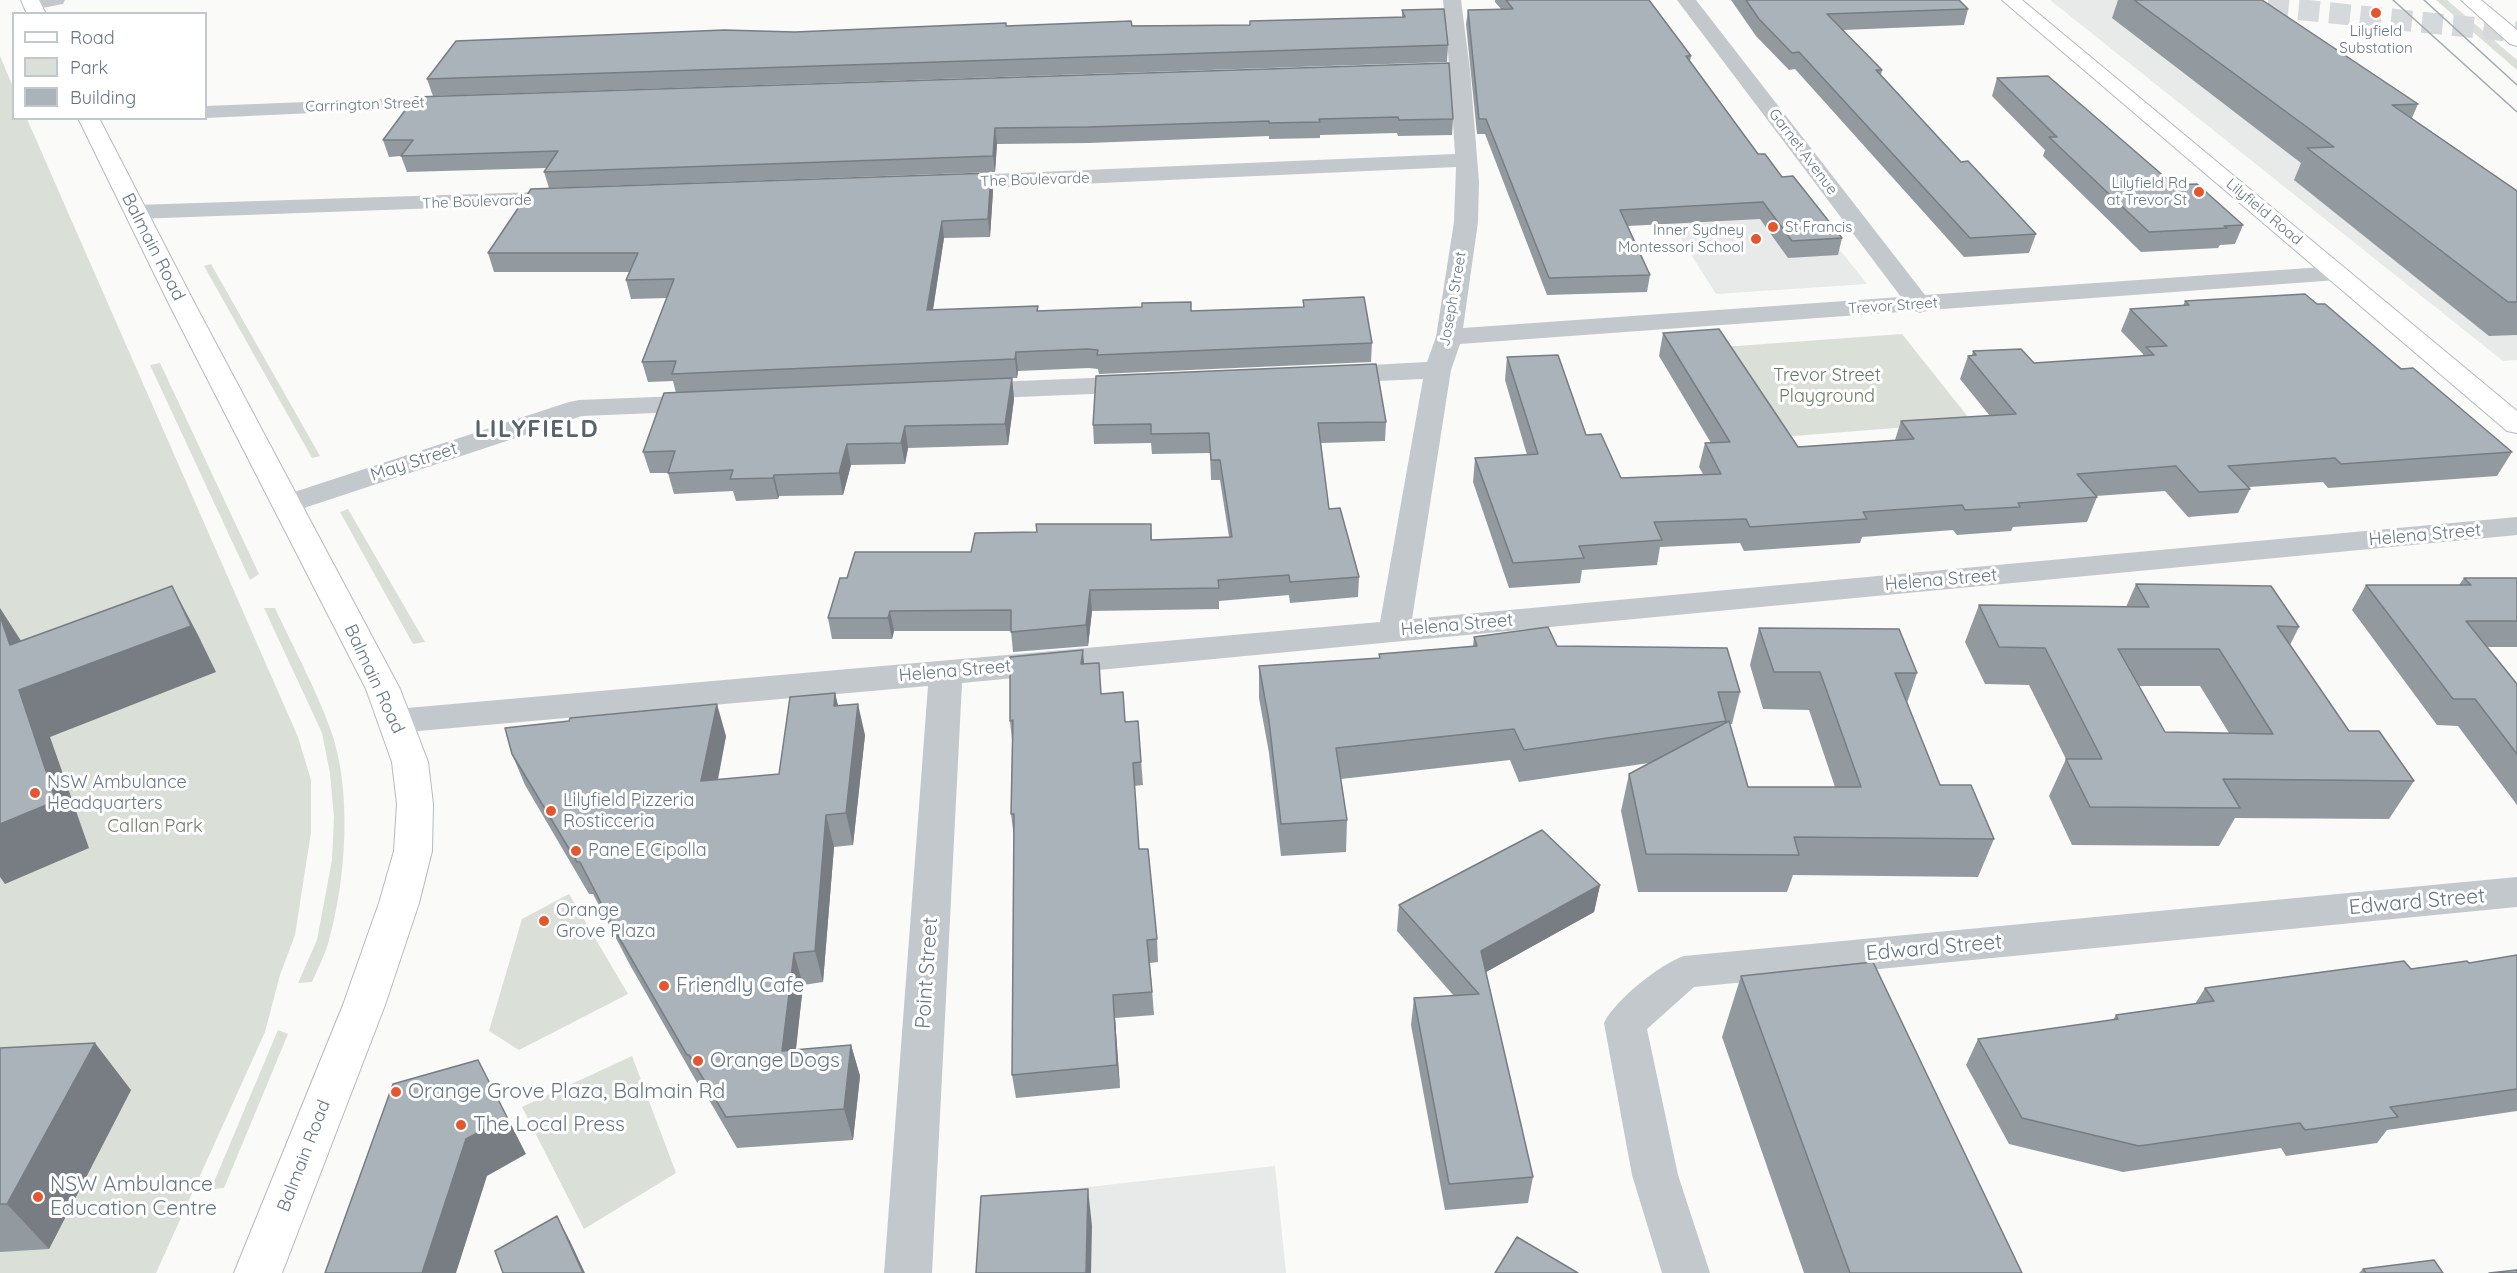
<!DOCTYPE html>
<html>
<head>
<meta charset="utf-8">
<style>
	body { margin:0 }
	#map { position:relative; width:2517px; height:1273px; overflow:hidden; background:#fafaf8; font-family:Quicksand,sans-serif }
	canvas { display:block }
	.legend { position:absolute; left:12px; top:12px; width:195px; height:108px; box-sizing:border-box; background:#fff; border:2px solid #c1c8cd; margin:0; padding:8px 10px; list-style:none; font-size:18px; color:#657683 }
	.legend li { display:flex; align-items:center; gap:12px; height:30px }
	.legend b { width:30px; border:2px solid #c1c8cd }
</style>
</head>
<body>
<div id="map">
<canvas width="2517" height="1273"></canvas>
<ul class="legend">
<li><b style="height:8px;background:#fff"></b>Road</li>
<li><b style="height:16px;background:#dadfd7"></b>Park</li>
<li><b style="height:16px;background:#aab3b9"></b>Building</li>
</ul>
</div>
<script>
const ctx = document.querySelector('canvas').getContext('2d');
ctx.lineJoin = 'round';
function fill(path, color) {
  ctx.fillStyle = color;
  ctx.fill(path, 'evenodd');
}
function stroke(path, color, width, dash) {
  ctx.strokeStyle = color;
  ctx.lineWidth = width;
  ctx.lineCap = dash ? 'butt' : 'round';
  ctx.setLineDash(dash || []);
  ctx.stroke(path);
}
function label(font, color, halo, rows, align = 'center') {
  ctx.font = font + ' Quicksand,sans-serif';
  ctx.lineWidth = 6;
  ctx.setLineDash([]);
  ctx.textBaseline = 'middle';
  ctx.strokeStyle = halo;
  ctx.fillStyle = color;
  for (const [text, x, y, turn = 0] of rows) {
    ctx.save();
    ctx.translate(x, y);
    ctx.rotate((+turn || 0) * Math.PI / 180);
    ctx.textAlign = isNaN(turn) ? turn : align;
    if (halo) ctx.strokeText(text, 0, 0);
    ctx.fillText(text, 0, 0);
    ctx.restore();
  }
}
fill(new Path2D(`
	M2050,0H2223L2517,210V360L2503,361Z
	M1789,186L1867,284L1716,294L1652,193Z
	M1275,1166L1286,1273H975L982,1199Z`), '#e8e9e9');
fill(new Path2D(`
	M2436,0H2447L2517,60V70Z
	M0,56L13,87L14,118L27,119L298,737L311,780V832L295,935L280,975L265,1032L156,1273H0Z
	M211,264L320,456L312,458L204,266Z
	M1902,334L1972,422L1781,437L1723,347Z
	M160,363L259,574L250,580L150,365Z
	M348,509L425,642L413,644L340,512Z
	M264,608H275C293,647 315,687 330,728C353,790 346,881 328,944C324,957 317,970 312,982L298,983L317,940L332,860L334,818L330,773L322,733Z
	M569,894L628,994L519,1050L489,1031L522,919Z
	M278,1030L288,1034L224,1188L211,1189Z
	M632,1056L676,1173L584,1229L522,1107Z`), '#dadfd7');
stroke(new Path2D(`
	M2206,0L2517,32`), '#d5d9db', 21, [21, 10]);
const secondary = new Path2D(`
	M2002,0H2022L2517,411V433L2507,431Z`);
const primary = new Path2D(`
	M21,0H39L46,14H27Z
	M78,118H99L196,306L400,689L428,762L433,804L432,851L419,903L385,1005L282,1273H234L343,1005L379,903L394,851L397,804L392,762L366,689L170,306Z`);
const highway = new Path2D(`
	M2461,0H2481L2517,30V46L2510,44Z`);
stroke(secondary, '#b3babf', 2);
stroke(primary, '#b5babe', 2);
stroke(highway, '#b4b9bd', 2);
fill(new Path2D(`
	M26,0H65L63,4L32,10L25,8L23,4Z
	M1443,0H1461L1470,70L1479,182L1478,222L1463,328L1901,297L1677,0H1696L1925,295L2337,266L2346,268L2349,273L2346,278L2337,280L1929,310L1920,313L1914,311L1460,344L1451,370L1412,619L2517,517V535L962,683L932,1273H884L928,686L396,733L384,730L379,721L384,712L396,709L1380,622L1423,379L1332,383L1322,381L1318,375L1322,369L1332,367L1427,362L1436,337L1454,222L1456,167L947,190L939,188L936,183L939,178L947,176L1455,154L1450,76L1405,78L1398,76L1395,72L1398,68L1405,66L1449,64Z
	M454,96L461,98L464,102L461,106L206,118V106Z
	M569,191L577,193L581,198L577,203L135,219L127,217L123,212L127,207L135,205Z
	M1140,376L1150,378L1154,384L1150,390L1140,392L970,399L960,397L956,391L960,385L970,383Z
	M705,395L715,397L719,403L715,409L705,411L582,416L298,510L287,513L276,510L272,504L276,498L569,402L579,400Z
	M2517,877V907L1694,987L1647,1029L1678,1175L1710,1273H1662L1632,1175L1604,1023C1615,1000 1660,964 1684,956Z`), '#c3c8cc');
fill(secondary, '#fff');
fill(primary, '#fff');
fill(highway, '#fff');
stroke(new Path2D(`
	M2393,0L2517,112
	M2424,0L2517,85`), '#a2aab0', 1.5);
fill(new Path2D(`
	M1495,0H1649L1691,56L1690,61L1758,154L1782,177L1842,238L1838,255L1788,258L1760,219L1628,226L1650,275L1647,292L1547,295L1485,134H1477L1466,24L1468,10L1501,9L1495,2Z
	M1731,0H1959L1968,9L1964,25L1843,30L1882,70L1881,75L1961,162L2036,234L2029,253L1964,257L1795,69L1789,70L1756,36Z
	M2118,0H2262L2418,104L2412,118L2517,191V335L2489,336L2294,180L2301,163L2112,18Z
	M1402,10L1448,45L1447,62L433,96L427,79L795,32L1007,26L1250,25V21L1402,17Z
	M1449,63L1453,119L1452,135L1398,136L1397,133L1320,135V138L1269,139V136L1089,143L997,144L995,172L549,188L544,172L547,168L407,172L401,156L389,157L383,140Z
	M1997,78L2174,185L2243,225L2235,244L2220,245L2218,248L2141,252L2043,156L2045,150L1992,96Z
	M993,191L990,237L944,238L933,310L1038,311H1191L1303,307V300L1372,343L1371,362L1099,374L1098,369L1089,368L1018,371L1017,378H1012L1014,399L1008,445L908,448L905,464L851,465L843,495L779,496L778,499L736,501L733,491L674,494L668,473H650L643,452L676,393L673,381L648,382L642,362L667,298L631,299L626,280L630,272H494L488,253Z
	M2185,301L2317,304L2512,452L2497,476L2328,488L2323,482L2249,487L2250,489L2238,513L2188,517L2165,491L2096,496L2097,497L2087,522L2013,527L2011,531L1957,535L1953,530L1862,537L1860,543L1744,551L1740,543L1660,547L1657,565L1582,570L1580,583L1509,588L1473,482L1475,458L1527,455L1505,380L1507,357L1586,435L1621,478L1703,474L1699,467L1705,443H1711L1659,356L1663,333L1798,447L1895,440L1901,421L1990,416L1960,379L1968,356L1972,355L1973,351L2034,363L2143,356V354L2121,331L2130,309L2183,306Z
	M1096,376L1386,422L1385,441L1321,443L1329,509L1359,577L1358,597L1290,603L1289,595L1219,601V609L1092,611L1088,646L1013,652L1011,631H894L892,639H832L828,618L847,578L971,552L1037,532L1151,524L1152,540L1229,537L1220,480H1211L1210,453L1152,454L1151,443L1094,444L1093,425Z
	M2464,578H2517V647H2487L2517,684V805L2458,726L2437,725L2352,610L2366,585H2459Z
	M2136,584L2299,627L2290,645L2349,731L2414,781L2389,819L2235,818L2219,846L2072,845L2049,796L2066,759L2029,685L1985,684L1965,642L1979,605L2126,607ZM2139,686H2200L2229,733L2165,732Z
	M1759,628L1917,673L1907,703L1940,785L1994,839L1978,877L1793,875L1787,892H1638L1621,811L1629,774L1649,763L1519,782L1510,760L1341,779L1347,820L1346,852L1281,856L1269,753L1259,698V666L1379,658V654L1473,646L1474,637L1557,646L1740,692L1732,724H1730L1748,787H1835L1809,710L1763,709L1750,665Z
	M1084,664L1102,694L1125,721H1138L1143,785L1134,786L1139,849L1157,939L1158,962L1150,963L1154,1015L1115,1018L1120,1088L1016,1098L1012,1075L1014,838L1011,814L1012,740L1010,721Z
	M835,693L838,705L865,735L853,845L834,847L823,982L803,985L796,1050L851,1045L860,1076L853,1140L737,1148L701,1086H699L630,965L593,894H589L525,785L512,754L726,736L718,780L779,774Z
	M1600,885L1594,912L1486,972L1533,1177L1528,1203L1445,1210L1411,1025L1414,998L1454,996L1397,931L1399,905Z
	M2517,955V1111L2387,1130L2377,1143L2286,1156L2281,1148L2123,1172L2009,1144L1966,1065L1978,1039L2113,1020L2116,1015L2195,1004L2205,988L2469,963Z
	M1741,976L2022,1273H1804L1722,1037Z
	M0,1048L131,1090L49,1249L0,1252Z
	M2363,1269L2443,1273H2359Z`), '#929a9f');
fill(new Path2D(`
	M995,128L997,144L995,172L993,156Z
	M991,173L993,191L990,237L988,219Z
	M942,221L944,238L930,328L927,310Z
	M1016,352L1018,371L1017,378L1015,359Z
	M1012,378L1014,399L1008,445L1005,424Z
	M905,426L908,448L905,464L901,443Z
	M847,444L851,465L843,495L839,473Z
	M774,475L779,496L778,499L773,478Z
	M172,586L197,633L216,672L50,737L89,848L5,884L0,877V824L19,690L10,645L0,616V608L25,647Z
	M1090,590L1092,611L1088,646L1086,625Z
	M890,611L894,631L892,639L888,618Z
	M1083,650L1085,674L1081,664Z
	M835,693L842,724L834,706Z
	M717,704L726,736L711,813L701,781Z
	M858,704L865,735L853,845L846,813Z
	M826,815L834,847L823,982L815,951Z
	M1600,885L1594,912L1477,977L1481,951Z
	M794,953L803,985L792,1082L782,1051Z
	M1113,995L1115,1018L1120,1088L1117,1065Z
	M95,1043L131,1090L49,1249L7,1204Z
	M851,1045L860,1076L853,1140L844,1109Z
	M478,1060L526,1154L487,1176L456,1273H422Z
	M1088,1189L1092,1226L1091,1273H1086Z
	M557,1216L570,1241L585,1273H583Z`), '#777d82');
const building = new Path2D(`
	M1506,0H1649L1691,56H1686L1758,154H1765L1782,177L1793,176L1842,238L1792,241L1763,202L1620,210L1650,275L1549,278L1486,119H1479L1468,10L1513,9Z
	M1746,0H1959L1968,9L1827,14L1882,70H1876L1961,162L1968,161L2036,234L1970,238L1799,52L1792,53L1759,19Z
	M2134,0H2262L2418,104L2392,105L2517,191V302H2508L2307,148L2334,147Z
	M1444,9L1448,45L427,79L456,41L724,30L795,32L1006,23V26L1131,21L1132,26L1250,25V21L1405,17L1402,10Z
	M1449,63L1453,119L1399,120L1398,117L1319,119L1320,122L1269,123V121L1088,127L995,128L993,156L544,172L558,151L401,156L413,140H383L415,97Z
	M2048,76L2174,185L2197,184L2243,225L2224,226L2227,228L2149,232L2049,137H2057L1997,78Z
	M991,173L988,219L942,221L927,310L1038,306L1037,311L1142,307V303L1191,302V311L1304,307L1303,300L1364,297L1372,343L1097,355L1098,350L1088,349L1016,352L1015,359L672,374L676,361L642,362L674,279L626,280L638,253H488L531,189Z
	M2305,294L2317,304H2325L2401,369L2413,368L2512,452L2341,464L2335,458L2228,466L2250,489L2199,492L2176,466L2077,474L2097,497L2018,503L2020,507L1965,510L1962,505L1863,512L1867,519L1750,527L1746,519L1654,522L1662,540L1579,546L1584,558L1513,563L1475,458L1538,454L1507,357L1558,355L1586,435L1601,434L1621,478L1721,474L1705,443L1730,442L1663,333L1719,329L1798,447L1914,439L1901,421L2016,414L1968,356L1976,355L1973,351L2021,349L2034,363L2154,355L2146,347L2167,346L2130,309L2189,305L2185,301Z
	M1376,364L1386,422L1318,423L1329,509L1340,508L1359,577L1290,582L1289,575L1218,580L1219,588L1090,590L1086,625L1011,632V610L890,611L888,618H828L840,578H847L855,552H971L975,533L1037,532L1036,524H1151V540L1232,537L1220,460H1211L1209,433L1151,434V424L1093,425L1096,376Z
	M1012,378L1005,424L905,426L901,443L847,444L839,473L774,475L773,478L730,479L733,470L668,473L675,451L643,452L664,393Z
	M2464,578H2517V621H2466L2517,684V754L2475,699H2453L2366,585H2471Z
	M2136,584L2271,586L2299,627L2277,626L2349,731H2379L2414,781L2223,779L2240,808L2090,807L2066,759H2102L2045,648L1999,647L1979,605L2149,607ZM2118,649H2219L2273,734L2165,732Z
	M172,586L191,626L19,690L56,801L0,824V616L10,645Z
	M1548,627L1557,646L1727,648L1740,692H1718L1726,721L1524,750L1514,729L1336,748L1347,820L1281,824L1269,721L1259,666L1380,658L1379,654L1477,646L1474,637Z
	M1759,628L1899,629L1917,673H1895L1940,785H1971L1994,839L1794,837L1799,855L1646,854L1629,774L1729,721L1748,787H1861L1820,672H1774Z
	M1083,650L1081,664L1099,663L1101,694L1123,692L1125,722L1138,721L1141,762L1133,763L1139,849H1148L1157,939L1147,940L1152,992L1113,995L1117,1065L1012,1075L1014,814H1011L1013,720L1010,721V657Z
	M835,693L834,706L858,704L846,813L826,815L815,951L794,953L782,1051L851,1045L844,1109L726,1117L689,1055H687L617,934L580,862H577L512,754L505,728L569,721L570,718L717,704L701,781L779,774L790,697Z
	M1542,830L1600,885L1481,951L1533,1177L1449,1184L1414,998L1479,994L1399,905Z
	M2517,955V1089L2390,1107L2398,1117L2305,1130L2300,1123L2139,1146L2022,1118L1978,1039L2118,1019L2116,1015L2214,1001L2205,988L2404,961L2411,969L2467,961L2469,963Z
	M1873,962L2022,1273H1850L1741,976Z
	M95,1043L7,1204H0V1048Z
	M478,1060L507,1117L466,1139L422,1273H325L393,1084Z
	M1088,1189L1086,1273H976L981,1196Z
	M557,1216L583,1273H503L495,1251Z
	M1517,1237L1578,1273H1495Z
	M2434,1260L2443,1273H2366L2363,1269Z
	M2517,1270V1273H2489Z`);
fill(building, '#aab3b9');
stroke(building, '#777d82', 1.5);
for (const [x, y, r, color] of [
	[2376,13,6,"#e4572e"],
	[2199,192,6,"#e4572e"],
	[1773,227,6,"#e4572e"],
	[1756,239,6,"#e4572e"],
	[35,793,6,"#e4572e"],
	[551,811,6,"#e4572e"],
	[576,851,6,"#e4572e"],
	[544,921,6,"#e4572e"],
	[664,986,6,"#e4572e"],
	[698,1061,6,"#e4572e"],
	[396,1092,6,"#e4572e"],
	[461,1125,6,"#e4572e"],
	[38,1197,6,"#e4572e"]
]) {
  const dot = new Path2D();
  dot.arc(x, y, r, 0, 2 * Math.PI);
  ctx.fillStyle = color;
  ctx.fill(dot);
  stroke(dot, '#fff', 2);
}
label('15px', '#657683', '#fff', [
	["Lilyfield",2376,31,"center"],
	["Substation",2376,48,"center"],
	["Lilyfield Rd",2187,183],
	["at Trevor St",2187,200],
	["St Francis",1785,227,"left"],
	["Inner Sydney",1744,230],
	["Montessori School",1744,247]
], 'right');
label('15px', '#657683', '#fff', [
	["Carrington Street",365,105,-2],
	["Garnet Avenue",1803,152,53],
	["The Boulevarde",1035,180,-2],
	["The Boulevarde",477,202,-2],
	["Lilyfield Road",2264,212,40],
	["Joseph Street",1453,299,-80],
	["Trevor Street",1893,306,-4]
]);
label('18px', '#657683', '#fff', [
	["Balmain Road",153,247,63],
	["May Street",414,462,-18],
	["Helena Street",2425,535,-5],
	["Helena Street",1941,580,-5],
	["Helena Street",1457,625,-5],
	["Helena Street",955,671,-5],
	["Balmain Road",374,679,65],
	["Balmain Road",304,1156,-69]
]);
label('18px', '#687a64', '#fff', [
	["Trevor Street",1827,376],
	["Playground",1827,397],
	["Callan Park",155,827]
]);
label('18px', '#657683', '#fff', [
	["NSW Ambulance",47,783],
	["Headquarters",47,804],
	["Lilyfield Pizzeria",563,801],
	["Rosticceria",563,822],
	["Pane E Cipolla",588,851],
	["Orange",556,911],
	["Grove Plaza",556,932]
], 'left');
label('21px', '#657683', '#fff', [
	["Edward Street",2417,902,-5],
	["Edward Street",1934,948,-5],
	["Point Street",927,973,-86]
]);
label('21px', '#657683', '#fff', [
	["Friendly Cafe",676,986],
	["Orange Dogs",710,1061],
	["Orange Grove Plaza, Balmain Rd",408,1092],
	["The Local Press",473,1125],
	["NSW Ambulance",50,1185],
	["Education Centre",50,1209]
], 'left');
ctx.letterSpacing = '1.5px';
label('bold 24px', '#57646e', '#fff', [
	["LILYFIELD",537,430]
]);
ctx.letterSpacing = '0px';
</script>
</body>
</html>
